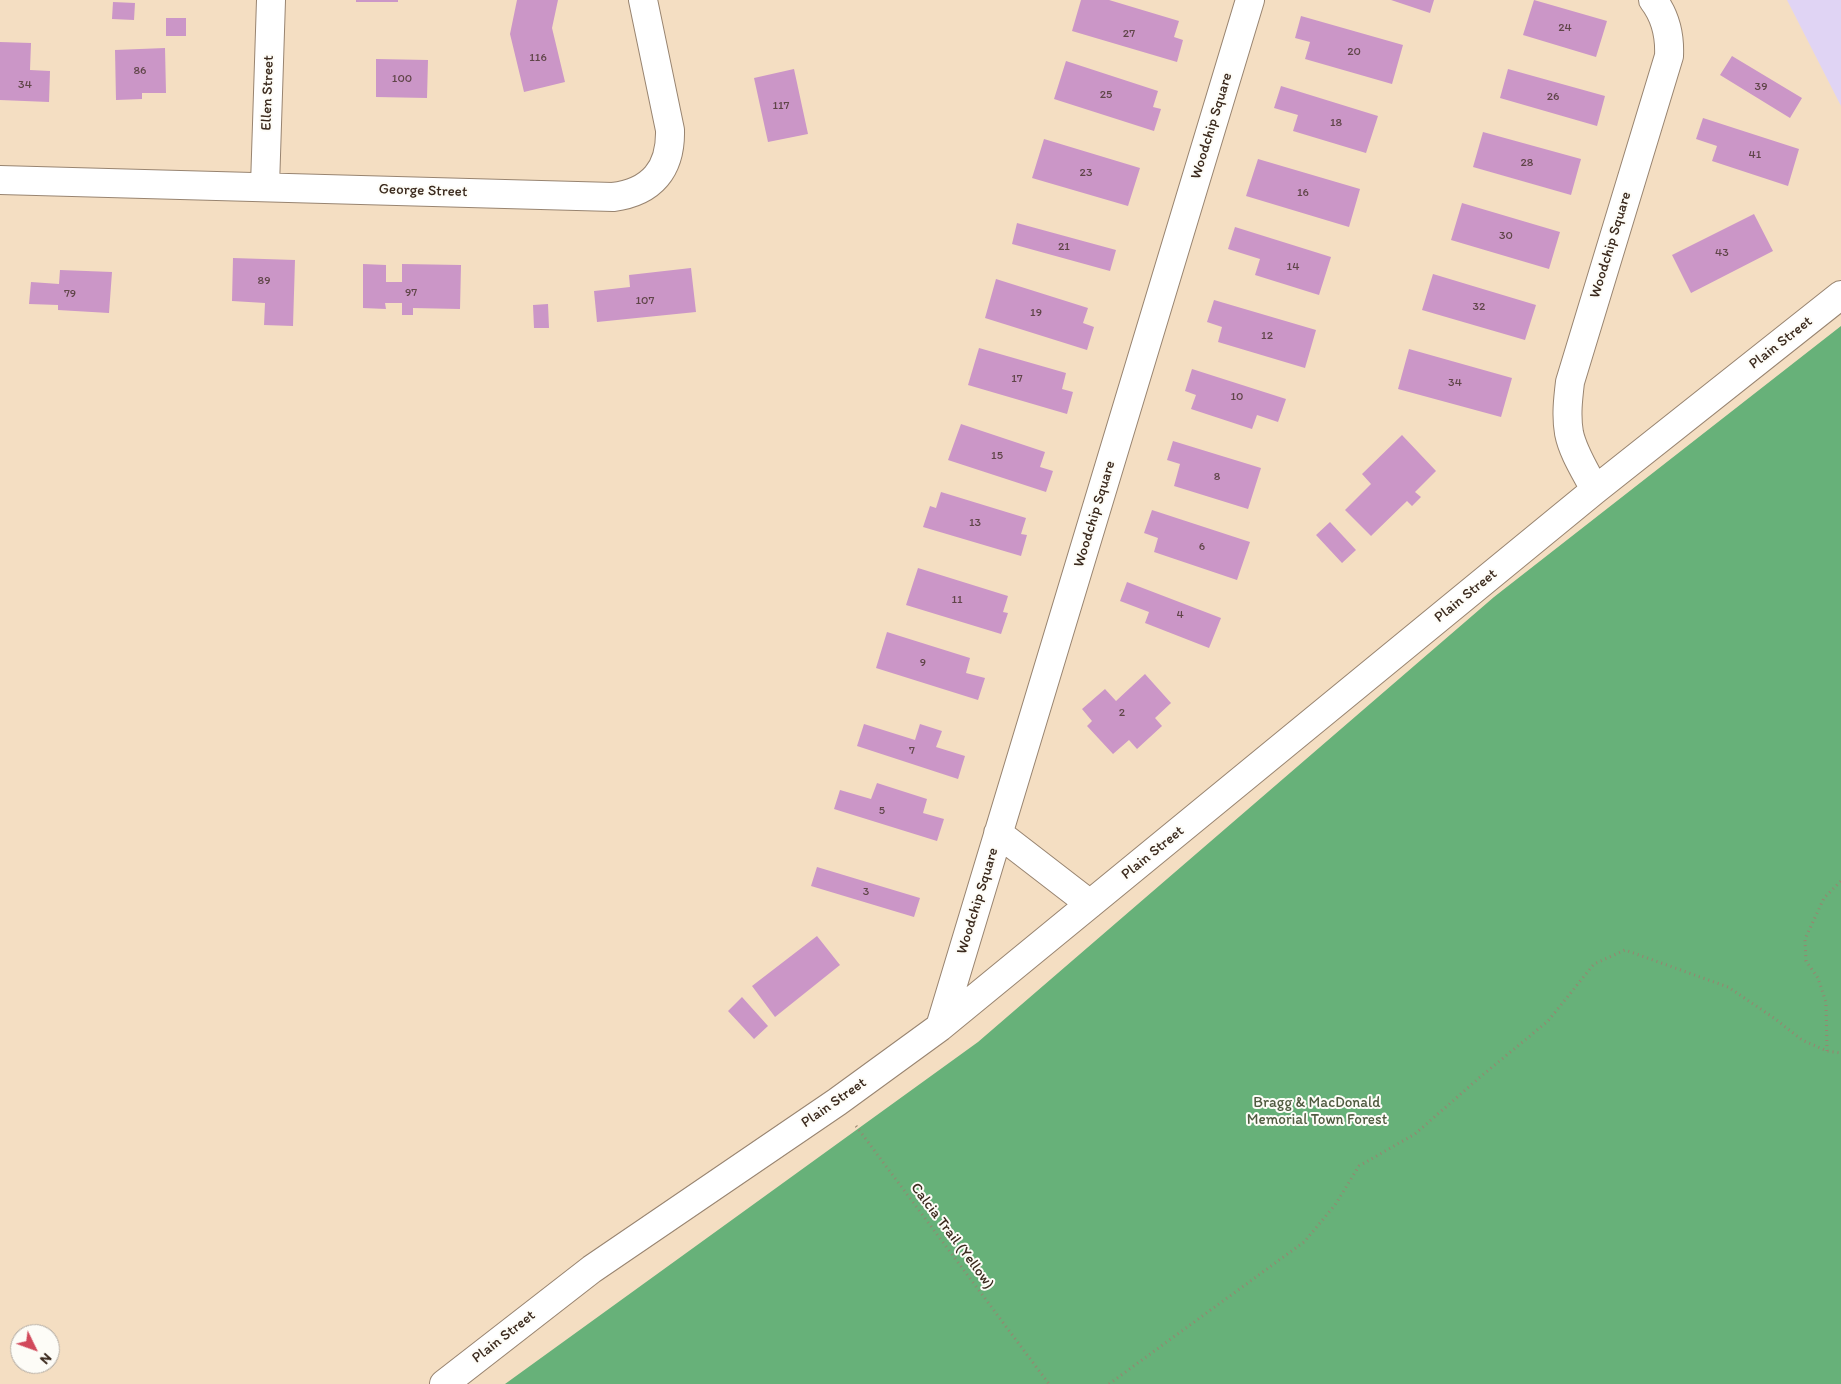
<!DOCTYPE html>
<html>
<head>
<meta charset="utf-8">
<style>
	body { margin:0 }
	#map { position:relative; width:1841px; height:1384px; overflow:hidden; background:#f4dec2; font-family:Itim,sans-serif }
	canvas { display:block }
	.north { position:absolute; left:10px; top:1324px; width:50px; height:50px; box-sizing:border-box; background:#fdfcf7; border:1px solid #afa8a0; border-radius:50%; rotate:132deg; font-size:14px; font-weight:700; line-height:20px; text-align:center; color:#3b2a1e }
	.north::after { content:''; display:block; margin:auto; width:18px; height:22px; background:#d1495b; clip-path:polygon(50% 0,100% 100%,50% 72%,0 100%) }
</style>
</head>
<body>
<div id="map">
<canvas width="1841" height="1384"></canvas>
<div class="north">N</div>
</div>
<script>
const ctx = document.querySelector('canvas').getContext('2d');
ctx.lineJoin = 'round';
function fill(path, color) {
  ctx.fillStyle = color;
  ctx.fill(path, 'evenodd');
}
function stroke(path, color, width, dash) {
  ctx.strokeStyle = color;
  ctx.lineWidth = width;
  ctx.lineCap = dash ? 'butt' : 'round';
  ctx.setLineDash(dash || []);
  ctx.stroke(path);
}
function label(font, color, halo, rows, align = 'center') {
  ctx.font = font + ' Itim,sans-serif';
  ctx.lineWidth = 4;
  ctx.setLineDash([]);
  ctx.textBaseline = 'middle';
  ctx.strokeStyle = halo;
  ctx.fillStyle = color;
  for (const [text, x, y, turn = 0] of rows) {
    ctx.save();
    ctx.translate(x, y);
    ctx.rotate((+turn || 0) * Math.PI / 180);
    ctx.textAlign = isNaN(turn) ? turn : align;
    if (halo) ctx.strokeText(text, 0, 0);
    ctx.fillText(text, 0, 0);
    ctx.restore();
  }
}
fill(new Path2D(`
	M1787,0H1841V106Z`), '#e0d4f4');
fill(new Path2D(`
	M1841,326V1384H505L978,1042L1494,597Z`), '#67b179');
fill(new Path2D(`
	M356,0H398V2H356Z
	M517,0H558L552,28L565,82L524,92L510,34Z
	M1081,0H1109L1179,21L1174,37L1183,40L1177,62L1072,31Z
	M1391,0H1434L1430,13Z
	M1534,0L1607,21L1596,57L1523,35Z
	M113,2L135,3L134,20L112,19Z
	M1301,16L1403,45L1392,84L1305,59L1310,42L1295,38Z
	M166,18H186V36H166Z
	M0,42L31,43L30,70L50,71L49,102L0,100Z
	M165,48L166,93H142V99L116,100L115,50Z
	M1732,56L1802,98L1790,118L1720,75Z
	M376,59L428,60L427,98L376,97Z
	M1066,61L1158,91L1153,107L1161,109L1154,131L1054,99Z
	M794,69L808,134L768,142L754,78Z
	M1508,69L1605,96L1597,126L1500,98Z
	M1281,86L1378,116L1366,153L1293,131L1298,115L1274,108Z
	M1703,118L1799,149L1788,186L1712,161L1717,146L1696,139Z
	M1483,132L1581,159L1571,195L1473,167Z
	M1044,139L1140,168L1128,206L1032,178Z
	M1258,159L1360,189L1349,227L1246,196Z
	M1462,203L1560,232L1549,269L1451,240Z
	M1754,214L1773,251L1691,293L1672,255Z
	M1017,223L1116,250L1110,271L1012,244Z
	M1235,227L1331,257L1319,295L1255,275L1260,259L1228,249Z
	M233,258L295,260L293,326L264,325L265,303L232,301Z
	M363,264L386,265V282H402V264L461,265L460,309L413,308V315H402V303H385L386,309L363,308Z
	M691,268L696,312L597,322L594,291L630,287L629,275Z
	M60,270L112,272L109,313L58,310V305L29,304L31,282L59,284Z
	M1433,274L1536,305L1525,340L1422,310Z
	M996,279L1088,308L1083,323L1094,327L1087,350L985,318Z
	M1214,300L1316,330L1305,368L1218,342L1222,327L1207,322Z
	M548,304L549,328H534L533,305Z
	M979,348L1066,373L1062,389L1073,392L1067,414L968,385Z
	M1409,349L1512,378L1501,417L1398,389Z
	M1192,369L1286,399L1278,422L1257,415L1252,429L1191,409L1196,395L1185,391Z
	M961,424L1045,452L1040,467L1053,471L1046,492L948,460Z
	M1402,435L1436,471L1415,492L1421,497L1412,506L1407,501L1371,536L1345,510L1371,484L1362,474Z
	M1173,441L1261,468L1248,509L1174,486L1180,464L1167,460Z
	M941,492L1026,518L1021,534L1027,535L1021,556L923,527L930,506L936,508Z
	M1152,510L1250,542L1237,580L1154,552L1158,538L1144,533Z
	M1330,522L1356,550L1342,563L1316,535Z
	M918,568L1008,596L1003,612L1008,613L1001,634L906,605Z
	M1127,582L1221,618L1209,648L1145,623L1149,612L1120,601Z
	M887,632L970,658L966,673L985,678L978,700L876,668Z
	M1145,674L1171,703L1155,718L1162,726L1137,749L1129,740L1113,754L1087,726L1092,721L1082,709L1105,689L1116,701Z
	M864,724L915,740L920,724L942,731L936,747L965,756L958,779L857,746Z
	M877,783L927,799L923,813L944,819L937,841L834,809L840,790L871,799Z
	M817,867L920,898L914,917L811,886Z
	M817,936L840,965L775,1017L752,986Z
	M742,997L768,1026L754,1039L728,1011Z`), '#cb96c7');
const minor = new Path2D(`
	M0,180L613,197C652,192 671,169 670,130L643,0
	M265,186L271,0
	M1595,490C1586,472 1573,453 1569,433C1566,416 1568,399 1570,382L1669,56C1670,35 1666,17 1653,0
	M998,833L1090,904
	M940,1027L1250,0
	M444,1384L592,1269L837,1102L940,1027L1595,490L1841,295`);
stroke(minor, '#988470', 30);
stroke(new Path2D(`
	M1827,1051L1826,1002L1818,978L1806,961L1805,939L1824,898L1841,881
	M856,1126L1049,1384
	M1109,1384L1304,1242L1335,1205L1359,1166L1415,1134L1479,1078L1548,1021L1594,964L1625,950L1728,987L1774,1018L1802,1040L1827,1051L1841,1053`), '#988470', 3, [1, 4]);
stroke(minor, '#fff', 28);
label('12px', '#5f4548', null, [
	["24",1565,28],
	["27",1129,34],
	["20",1354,52],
	["116",538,58],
	["86",140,71],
	["100",402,79],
	["34",25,85],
	["39",1761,87],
	["25",1106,95],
	["26",1553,97],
	["117",781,106],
	["18",1336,123],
	["41",1755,155],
	["28",1527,163],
	["23",1086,173],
	["16",1303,193],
	["30",1506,236],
	["21",1064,247],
	["43",1722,253],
	["14",1293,267],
	["89",264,281],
	["97",411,293],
	["79",70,294],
	["107",645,301],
	["32",1479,307],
	["19",1036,313],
	["12",1267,336],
	["17",1017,379],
	["34",1455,383],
	["10",1237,397],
	["15",997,456],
	["8",1217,477],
	["13",975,523],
	["6",1202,547],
	["11",957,600],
	["4",1180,615],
	["9",923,663],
	["2",1122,713],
	["7",912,751],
	["5",882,811],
	["3",866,892]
]);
label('15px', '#3b2a1e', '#fdfcf7', [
	["Ellen Street",268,93,-88],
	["Woodchip Square",1212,126,-73],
	["George Street",423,191,2],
	["Woodchip Square",1611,245,-73],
	["Plain Street",1781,343,-38],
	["Woodchip Square",1095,514,-73],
	["Plain Street",1466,596,-39],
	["Plain Street",1153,853,-39],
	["Woodchip Square",978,901,-73],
	["Plain Street",834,1103,-35],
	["Calcia Trail (Yellow)",952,1236,53],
	["Plain Street",504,1337,-38]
]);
label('15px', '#4f5b40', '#fdfcf7', [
	["Bragg & MacDonald",1317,1103],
	["Memorial Town Forest",1317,1120]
]);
</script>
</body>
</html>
